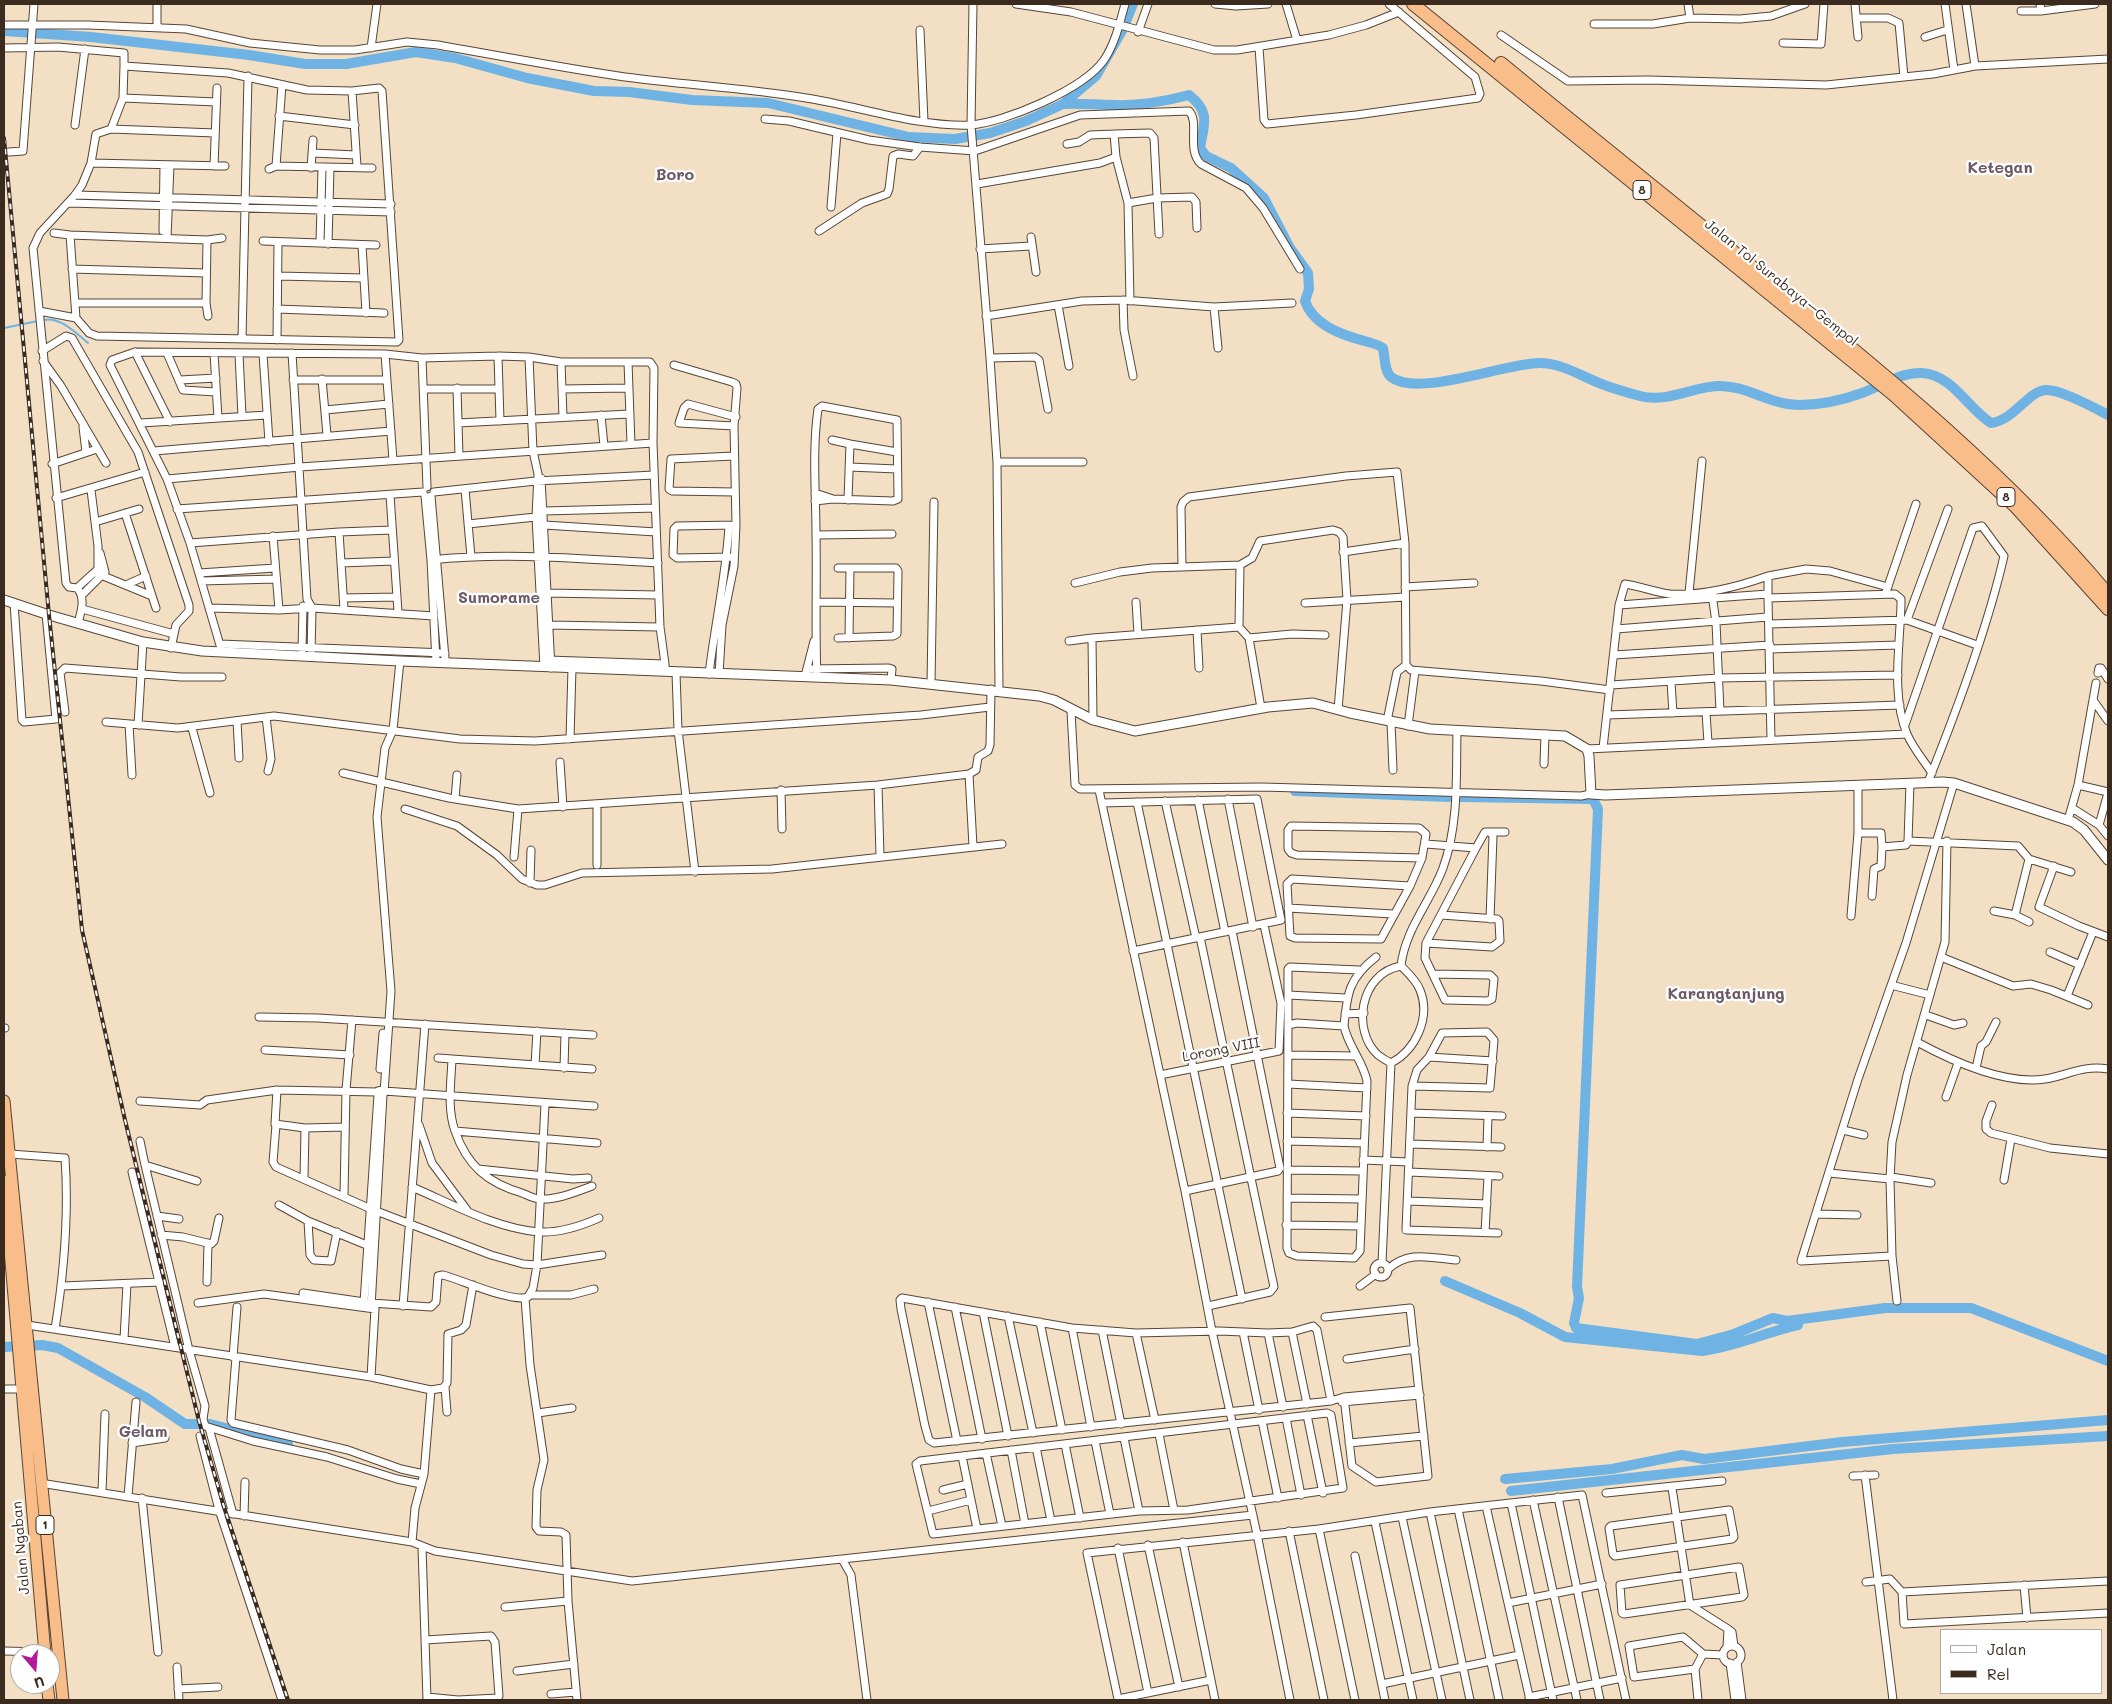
<!DOCTYPE html>
<html>
<head>
<meta charset="utf-8">
<style>
	body { margin:0 }
	#map { position:relative; width:2112px; height:1704px; overflow:hidden; background:#f3dfc3; font-family:Mali,sans-serif }
	canvas { display:block }
	.frame { position:absolute; inset:0; border:5px solid #3b2a1e; pointer-events:none }
	.legend { position:absolute; left:1940px; top:1629px; width:162px; height:65px; box-sizing:border-box; background:#fff; border:1px solid #b1aaa5; margin:0; padding:6px 9px; list-style:none; font-size:15px; color:#3b2a1e }
	.legend li { display:flex; align-items:center; gap:10px; height:25px }
	.legend b { width:25px; border:1px solid #b1aaa5 }
	.north { position:absolute; left:10px; top:1644px; width:50px; height:50px; box-sizing:border-box; background:#fff; border:1px solid #b1aaa5; border-radius:50%; rotate:162deg; font-size:14px; font-weight:700; line-height:20px; text-align:center; color:#3b2a1e }
	.north::after { content:''; display:block; margin:auto; width:18px; height:22px; background:#b5179e; clip-path:polygon(50% 0,100% 100%,50% 72%,0 100%) }
</style>
</head>
<body>
<div id="map">
<canvas width="2112" height="1704"></canvas>
<div class="frame"></div>
<ul class="legend">
<li><b style="height:6px;background:#fff"></b>Jalan</li>
<li><b style="height:6px;background:#3b2a1e"></b>Rel</li>
</ul>
<div class="north">U</div>
</div>
<script>
const ctx = document.querySelector('canvas').getContext('2d');
ctx.lineJoin = 'round';
function stroke(path, color, width, dash) {
  ctx.strokeStyle = color;
  ctx.lineWidth = width;
  ctx.lineCap = dash ? 'butt' : 'round';
  ctx.setLineDash(dash || []);
  ctx.stroke(path);
}
function label(font, color, halo, rows, align = 'center') {
  ctx.font = font + ' Mali,sans-serif';
  ctx.lineWidth = 4.5;
  ctx.setLineDash([]);
  ctx.textBaseline = 'middle';
  ctx.strokeStyle = halo;
  ctx.fillStyle = color;
  for (const [text, x, y, turn = 0] of rows) {
    ctx.save();
    ctx.translate(x, y);
    ctx.rotate((+turn || 0) * Math.PI / 180);
    ctx.textAlign = isNaN(turn) ? turn : align;
    if (halo) ctx.strokeText(text, 0, 0);
    ctx.fillText(text, 0, 0);
    ctx.restore();
  }
}
stroke(new Path2D(`
	M43,320C60,316 76,333 88,343
	M4,328L38,321`), '#6fb3e5', 2);
stroke(new Path2D(`
	M4,31L91,37L249,55L305,64H346L416,52L455,58L527,78L594,91L629,92L692,100L768,103L909,137L955,139L990,133L1026,121L1063,104L1096,76L1123,29L1133,4
	M1063,104C1081,103 1097,105 1115,105C1139,106 1166,101 1189,95C1211,112 1204,124 1200,148L1206,156L1231,168L1264,198L1290,248L1308,273L1309,289L1305,301C1313,324 1339,334 1361,340C1370,343 1376,343 1383,348C1385,357 1384,371 1391,377C1418,398 1505,363 1540,363C1563,363 1586,379 1607,386C1618,390 1629,393 1640,396C1667,403 1692,387 1718,386C1747,385 1770,405 1799,405C1819,405 1843,400 1862,393C1882,386 1900,372 1922,373C1953,375 1967,408 1991,423C2015,420 2028,390 2047,390C2061,390 2095,408 2108,415
	M1295,791L1448,797
	M1461,797L1593,799L1598,809L1577,1287L1579,1298L1574,1323L1576,1328L1697,1344L1734,1334L1773,1318L1787,1321L1885,1308H1971L2108,1361
	M1445,1281L1520,1313L1565,1337L1702,1351C1735,1347 1766,1332 1798,1325
	M4,1347L42,1345L58,1348L145,1397L185,1424H210L288,1444
	M1505,1479L1612,1469L1682,1455L1704,1459L1842,1442L2108,1420
	M1511,1491L1893,1449L2108,1436`), '#6fb3e5', 10);
const minor = new Path2D(`
	M973,4L971,125L990,358L997,462L999,690
	M1016,4L1071,12L1214,50H1237L1329,35L1366,25L1399,12
	M1215,4L1236,6L1268,4
	M1286,4L1297,40
	M1688,4L1690,18L1740,19L1771,16L1805,4
	M1855,4L1858,37
	M1945,4L1954,70
	M1966,4L1975,66
	M2040,4L2041,11L2095,4
	M2021,11H2041
	M1856,18H1888L1899,23L1904,77
	M1594,24H1653L1690,18
	M4,25H88L186,29L250,43L320,50H355L407,42L438,45C500,56 563,68 625,77C685,85 746,88 806,98C859,106 915,127 970,125C1004,123 1084,89 1104,60C1115,44 1120,22 1125,4
	M157,27V4
	M920,30L924,121
	M1138,32L1148,4
	M1501,35L1568,81L1649,80L1826,85L1933,74L1975,66L2108,59
	M1925,37L1947,30
	M1783,43L1821,44L1824,4
	M1259,47L1264,120L1267,124L1356,115L1478,98L1480,94L1475,77L1389,4
	M4,48L58,47L124,53V66
	M371,48L377,4
	M352,91L357,166
	M123,98L216,102
	M279,116L355,125
	M765,119L789,121L869,140L920,147L975,151L1080,115L1189,111C1200,122 1186,150 1201,164L1246,188L1263,208L1300,269
	M75,125L85,49
	M111,129L215,133
	M1067,144L1079,142L1090,135L1114,134
	M9,152L23,151L34,4
	M313,153L356,155
	M91,163L225,166
	M214,166L217,88
	M276,166L282,85
	M311,168L313,140
	M269,169L276,166L372,168
	M977,184L1100,163L1116,157
	M75,195L391,204
	M68,203L391,212
	M1128,203L1116,157L1114,134L1150,133L1154,138L1159,234
	M831,207L837,133
	M163,231L164,165
	M819,231L862,203L887,194L889,189L893,156L898,154L913,156L920,147
	M54,233L70,235
	M1031,237L1036,272
	M167,238L170,165
	M207,240L206,303L208,316
	M263,241L376,245
	M320,243L322,168
	M328,244L330,168
	M362,245L366,313
	M980,249L1031,246
	M72,269L206,273
	M278,276L364,278
	M1123,300L1124,330L1133,376
	M1130,301L1128,203L1157,198L1192,197L1196,202L1197,228
	M75,303H206
	M1058,305L1069,366
	M1214,307L1218,348
	M277,309L384,313
	M39,311L76,318L89,333L97,336L397,342L399,340L382,91L379,88L352,91L307,90L228,73L124,66L123,98L111,129L96,134L91,163L82,185L75,195L40,233L33,248L66,583L69,587L77,588C86,598 81,612 78,623
	M986,316L1082,301L1123,300L1214,307L1292,303
	M76,318L70,235L207,240L222,238
	M242,339L248,76
	M277,340L278,243
	M42,351L66,336L72,338L138,452L189,605V611L176,625L171,648
	M135,352L170,422
	M167,353L183,390L216,392
	M214,353L218,418
	M292,353L307,599L312,608L311,656
	M239,354L242,416
	M263,354L269,442
	M385,354L393,460
	M498,356L500,421
	M529,357L533,451L538,474L536,517L544,667
	M422,358L427,487
	M990,358L1035,357L1039,360L1048,409
	M43,361L61,386L106,463
	M561,362L563,417
	M628,362L631,444
	M674,365L732,382L736,384L737,388L734,426L736,525L677,526L674,529L673,555L677,558L734,557
	M322,379L327,435
	M180,380L216,378
	M293,380H387
	M457,388L459,456
	M424,389H499
	M562,389L628,388
	M325,410L389,404
	M601,415L604,446
	M141,423L267,415
	M458,423L629,414
	M734,426L679,423L684,408L688,404L736,417
	M83,427L86,452
	M832,440L850,444
	M154,451L391,431
	M734,456L671,459L669,489L672,491L735,492
	M997,462H1083
	M52,464L97,449
	M849,467L897,469
	M541,478L551,668
	M167,479L300,467L653,443
	M465,489L471,557
	M434,492L536,481L654,475
	M815,493L833,499
	M390,495L398,612
	M425,496L431,560L436,662
	M431,496L445,658
	M56,498L145,472
	M848,500L850,444L897,452
	M815,501L833,499L893,501L898,499L897,420L822,406L818,409C812,451 816,493 816,535C817,583 815,630 817,677
	M177,509L423,492
	M544,511L655,508
	M125,513L156,608
	M95,522L139,509
	M468,524L536,517
	M544,525L656,532
	M339,532L344,609
	M816,535L892,534
	M273,536L279,610
	M190,543L339,532L392,530
	M1343,552L1405,543L1406,665L1411,670L1541,681L1610,690
	M431,560C506,552 582,559 658,563
	M341,563L394,561
	M1240,565L1239,627L1249,638L1261,708
	M1182,567L1181,507L1183,502L1189,497L1346,476L1397,472L1405,543
	M96,573L152,596
	M199,573L275,568
	M1768,576L1806,569L1830,571L1888,587
	M201,581L276,579
	M1075,583L1120,572L1152,568L1240,565L1252,558L1260,541L1333,530L1339,532L1343,537L1347,600L1338,710
	M128,584L146,576
	M1405,587L1474,583
	M77,588L98,569V546L91,490
	M1886,592L1916,504
	M547,593L659,595
	M1689,593L1702,461
	M1712,594L1716,623L1720,711
	M82,595L105,572L100,553
	M343,598L397,597
	M816,602L897,603
	M1136,602L1138,634
	M14,603L22,720L24,722L56,719L46,614
	M1305,603L1405,597
	M1619,605L1625,584C1640,586 1654,592 1670,594C1704,596 1737,587 1768,576V598
	M211,608L279,610L312,608L434,616
	M82,609L174,634
	M1907,620L1948,509
	M1769,624L1907,620L1977,645
	M549,625L660,627
	M1616,629L1768,617
	M1197,630L1199,668
	M838,638L893,636L897,634L898,571L896,568H838
	M849,638L850,568
	M1249,638L1292,634L1325,635
	M1069,641L1092,638
	M220,644L445,653
	M1770,649L1899,645
	M302,650L303,606
	M222,652L190,543L167,479L110,365L112,360L135,352L385,354L422,358L498,356L529,357L561,362H650L654,368L653,443L660,627L665,664
	M1614,655L1770,645
	M548,660L665,664V666
	M807,669L889,668L892,669L891,680
	M806,672L814,641
	M676,673L678,730L695,872
	M2098,673L2099,668H2101L2108,679
	M709,674C715,624 726,576 729,526
	M719,674L722,625L734,566L736,525
	M1671,682L1673,713
	M931,684L934,502
	M1611,685L1718,678L1898,675
	M2093,700L2108,721
	M1071,711L1075,785L1080,789L1262,787L1581,796L1591,794
	M65,712L60,673L65,668L181,677H222
	M1706,712L1708,743
	M1607,715L1900,705
	M266,717L271,759L268,771
	M1093,720L1092,638L1239,627
	M237,721L239,758
	M1387,721L1397,672L1406,665
	M106,722L178,728L274,716L460,739L535,741L921,715L990,707
	M1391,722L1393,770
	M129,724L132,775
	M138,725L143,642
	M1905,725L1973,528L1982,526L2004,556C1987,630 1957,710 1928,782
	M1408,726L1415,671
	M192,728L210,793
	M570,739L572,668
	M1771,740L1768,598L1895,594L1901,599V604C1900,646 1891,695 1907,734C1913,748 1924,761 1932,773
	M1603,748L1619,605L1768,594
	M1587,749L1907,734
	M560,762L563,807
	M1544,764L1545,734
	M343,773L449,798L518,809L878,785L969,774L976,770L978,757L988,751L990,745L991,689
	M969,774L973,846
	M878,785L880,856
	M2078,785L2108,792
	M781,790L782,829
	M1099,790L1185,1191L1212,1331L1257,1534L1290,1700
	M455,799L457,775
	M1228,799L1253,927
	M1198,800L1225,932
	M1165,801L1196,938
	M1137,802L1242,1299
	M1102,803L1257,799L1281,920L1133,951
	M2072,808L2099,825L2108,836
	M405,809L457,826L497,855L522,879L537,885H545L582,873L772,869L1002,844
	M2068,820L2078,785L2096,683
	M2099,825L2108,793
	M1291,826L1419,828L1426,834L1422,858L1297,855L1291,853L1288,849V830Z
	M1490,832H1505
	M1858,833H1881L1882,847L1906,845L1908,841L2018,846L2029,859L2071,872
	M1908,841L1910,783
	M1947,841L1945,942L1907,1075L1892,1142L1890,1179L1892,1256L1801,1261L1858,1079L1906,943L1954,783
	M1426,844L1476,848L1426,943L1425,958L1445,1000L1488,1001L1492,999L1494,979L1490,975L1433,974
	M1476,848L1485,832H1490L1493,836L1490,919
	M514,857L518,809
	M597,865V805
	M2054,866L2039,907L2079,926L2108,937
	M530,883L531,850
	M1410,886L1292,879L1287,884L1290,936L1295,938L1381,939L1410,886L1422,858
	M1872,896L1874,869L1881,866L1882,847
	M1288,908L1393,914
	M1994,911L2015,915L2029,922
	M2015,915L2029,859
	M1851,916L1858,833V786
	M1200,937L1274,1287L1270,1292L1208,1306
	M1426,943L1492,947L1500,941L1499,921L1497,919L1441,915
	M2050,952L2080,965
	M1941,957L2013,986L2031,984L2051,990L2088,1005
	M1891,985L1930,995
	M1288,995L1346,998
	M2067,996L2093,932
	M1345,1014L1364,1013
	M1926,1015L1954,1025L1963,1023
	M259,1017L318,1018L593,1035
	M1297,1023L1344,1026C1348,1046 1363,1061 1367,1081L1360,1251L1354,1258L1297,1256L1289,1253L1287,1248L1288,1025Z
	M1288,1025V969L1290,967L1359,970
	M1344,1026C1347,993 1349,978 1376,957
	M4,1028H5
	M1917,1042C1952,1061 2004,1085 2045,1079C2069,1075 2082,1065 2108,1069
	M265,1050L350,1055
	M1288,1055L1356,1056
	M1429,1057L1493,1061
	M438,1058L592,1069
	M452,1059C451,1083 447,1109 455,1131C467,1166 488,1183 522,1193C527,1195 534,1199 540,1199C557,1200 576,1192 592,1186
	M1391,1063C1416,1050 1431,1017 1420,990C1416,980 1408,973 1401,966C1405,929 1431,901 1443,868C1459,824 1456,776 1457,731
	M1391,1063C1387,1061 1382,1058 1378,1055C1351,1030 1360,973 1401,966
	M535,1065L537,1031
	M564,1068L565,1033
	M1976,1068L1981,1046L1986,1042L1996,1022
	M380,1069L383,1033
	M1160,1075L1279,1051L1281,1003L1264,925
	M1288,1084L1367,1088
	M1412,1086L1490,1088L1494,1040L1487,1032L1442,1033L1429,1057L1417,1070L1412,1086L1406,1230L1498,1233
	M277,1090L275,1124L305,1128L345,1127
	M383,1090L378,1091V1095L382,1096L384,1093L391,991L377,817L385,748L393,730L400,661
	M384,1091L594,1106
	M1946,1097L1958,1063
	M140,1101L200,1105L207,1100L277,1090L377,1092
	M1992,1105L1986,1121V1129L1991,1133L2050,1148L2108,1154
	M1287,1113L1366,1116
	M1411,1113L1502,1116
	M276,1125L273,1162L276,1167L371,1209L491,1255L523,1264L537,1265L602,1255
	M419,1125L432,1163L467,1210
	M1843,1130L1864,1135
	M455,1131L597,1143
	M140,1141L145,1165
	M1287,1141L1364,1143
	M1410,1144L1501,1147
	M1487,1147L1488,1116
	M10,1154L65,1158C69,1215 64,1273 55,1329
	M1363,1160L1409,1162
	M478,1169L573,1179L588,1178
	M1287,1170L1363,1171
	M132,1172L175,1347
	M1409,1172L1499,1176
	M1829,1173L1890,1179
	M1891,1177L1931,1183
	M304,1178L305,1128
	M2004,1180L2011,1139
	M197,1181L145,1165L189,1350L205,1406L203,1419L205,1426L253,1441L327,1457L397,1479L421,1484
	M412,1187C452,1204 495,1228 539,1232C558,1233 581,1226 599,1218
	M1185,1191L1278,1171L1280,1168L1232,931
	M344,1196L346,1090L352,1020
	M1287,1198L1362,1199
	M1408,1201L1487,1204
	M279,1205L308,1221L369,1246
	M1817,1214L1857,1215
	M157,1216L179,1219
	M308,1221L310,1255L314,1260L331,1261L337,1232
	M1286,1225L1361,1226
	M1485,1233L1488,1176
	M161,1235L183,1237L211,1244L214,1241L219,1218
	M1892,1256L1897,1301
	M1382,1263L1391,1063
	M1374 1270a7 7 0 1 1 14 0a7 7 0 1 1-14 0Z
	M1388,1269C1410,1250 1429,1258 1456,1260
	M207,1282L208,1243
	M62,1286L160,1282
	M1360,1286L1376,1274
	M303,1293L371,1303L431,1307L436,1302L438,1276L443,1275C462,1280 512,1303 528,1297L533,1288L537,1265L545,1104
	M530,1295H571L594,1289
	M525,1298L530,1365L544,1460L537,1490L536,1527L539,1531L561,1532L566,1535L568,1601L577,1700
	M902,1298L1072,1328L1136,1333L1219,1331L1268,1333L1292,1332L1313,1326L1317,1330L1331,1401L934,1443L929,1440L925,1426L901,1309L900,1300Z
	M364,1302L378,1095
	M928,1302L957,1441
	M198,1303L264,1294L375,1309L371,1377
	M403,1306L425,1024
	M371,1307L383,1095
	M955,1307L982,1439
	M983,1312L1008,1436
	M1008,1316L1033,1433
	M1325,1317L1410,1308L1428,1476L1376,1482L1352,1466L1344,1397
	M1040,1322L1062,1430
	M27,1325L371,1377L431,1390L443,1388L447,1383L448,1334L461,1330L466,1325L473,1285
	M1072,1328L1091,1427
	M1102,1330L1121,1424
	M1243,1332L1259,1410
	M1292,1332L1307,1404
	M1136,1333L1155,1420
	M1268,1333L1283,1407
	M124,1339L127,1284
	M233,1357L237,1307
	M236,1357L231,1420L233,1423L348,1450L401,1469L424,1474
	M1347,1359L1415,1349
	M445,1387L447,1412
	M4,1389H22
	M1331,1401L1344,1397L1419,1390
	M1342,1402L1420,1395
	M538,1413L572,1408
	M1327,1413L1331,1415L1343,1488L1188,1510L1139,1511L933,1534L916,1464L920,1461L962,1456Z
	M1307,1415L1323,1493
	M1286,1418L1301,1495
	M1262,1421L1278,1498
	M209,1428L233,1514
	M1159,1434L1174,1510
	M200,1436L219,1510L282,1700
	M1124,1438L1139,1511
	M1095,1441L1110,1514
	M132,1443L165,1438
	M1349,1443L1424,1436
	M1065,1444L1080,1518
	M1036,1447L1051,1521
	M1011,1450L1025,1524
	M986,1453L1002,1526
	M962,1456L977,1529
	M1865,1475L1893,1700
	M1853,1476L1875,1475
	M40,1483L412,1542L435,1551L632,1581L842,1559L851,1575L867,1700
	M1672,1488L1690,1605L1728,1629
	M943,1490L968,1484
	M102,1492L105,1414
	M1606,1493L1722,1481
	M128,1496L136,1402
	M1558,1497L1600,1700
	M142,1498L158,1652
	M1533,1500L1577,1700
	M1511,1503L1553,1700
	M1486,1506L1530,1700
	M1458,1509L1499,1700
	M1729,1510L1734,1537L1732,1539L1615,1556L1613,1554L1609,1528L1611,1526Z
	M928,1511L971,1500
	M1430,1512L1470,1700
	M244,1516L245,1482
	M1402,1517L1442,1700
	M1375,1522L1413,1700
	M1319,1529L1355,1700
	M1289,1531L1324,1700
	M412,1542L415,1508L424,1474L431,1390
	M1183,1542L1215,1700
	M1148,1545L1179,1687
	M422,1547L427,1700
	M1118,1548L1148,1693
	M1355,1556L1385,1700
	M842,1559L1253,1515
	M1739,1567L1744,1595L1742,1597L1624,1614L1622,1613L1620,1585Z
	M2108,1581L1902,1592L1904,1624L2108,1613
	M1866,1582L1890,1579L1902,1592
	M2024,1585L2027,1618
	M1508,1603L1602,1584
	M505,1607L568,1601
	M425,1640L491,1636L495,1642L499,1696L498,1698L458,1700L427,1697
	M1723 1655a9 9 0 1 1 18 0a9 9 0 1 1-18 0Z
	M1727,1647L1728,1629L1732,1632L1734,1646
	M4,1651L45,1652
	M1737,1662L1742,1700
	M1730,1663L1735,1700
	M177,1667L179,1700
	M1695,1669L1634,1677L1629,1646L1683,1637L1703,1654L1723,1655
	M517,1671L574,1664
	M1211,1680L1118,1699L1087,1553L1319,1529L1430,1512L1582,1495L1626,1700
	M1382,1684L1519,1655
	M178,1689L218,1687
	M551,1694L576,1692
	M1529,1697L1622,1678
	M1698,1700L1695,1669L1703,1654`);
const tertiary = new Path2D(`
	M4,600L49,615L143,642L202,651L400,661L891,680L1039,696L1054,700L1093,720L1135,731L1268,707L1313,703L1350,713L1430,729L1565,736L1587,749L1589,756L1591,794L1605,795L1943,782L1954,783L2073,822L2084,830L2108,860`);
const trunk = new Path2D(`
	M4,1101L63,1700
	M4,1181L45,1654
	M47,1684L49,1700`);
const motorway = new Path2D(`
	M1413,4L1894,395L2015,506L2108,609
	M1501,63C1591,137 1682,210 1772,283C1891,379 2009,476 2108,594`);
stroke(minor, '#574537', 9);
stroke(tertiary, '#574537', 11);
stroke(trunk, '#574537', 13);
stroke(motorway, '#574537', 14);
stroke(minor, '#fff', 7);
stroke(tertiary, '#fff', 9);
stroke(trunk, '#f8bd88', 11);
stroke(motorway, '#f8bd88', 12);
const rail = new Path2D(`
	M4,138L49,615L82,930L125,1120L199,1421L224,1507L288,1700`);
stroke(rail, '#3b2a1e', 4);
stroke(rail, '#fff', 2, [5.5]);
for (const [x, y, w] of [
	[1642,190,18],
	[2006,497,18],
	[45,1525,18]
]) {
  const box = new Path2D();
  box.roundRect(x - w / 2, y - 9.5, w, 19, 4);
  ctx.fillStyle = '#fff';
  ctx.fill(box);
  stroke(box, '#3b2a1e', 1);
}
label('bold 12px', '#3b2a1e', null, [
	["8",1642,190],
	["8",2006,497],
	["1",45,1525]
]);
label('14px', '#3b2a1e', '#fff', [
	["Jalan Tol Surabaya–Gempol",1781,283,39],
	["Lorong VIII",1221,1050,-11],
	["Jalan Ngaban",21,1548,-95]
]);
label('bold 16px', '#6c5965', '#fff', [
	["Ketegan",2000,168],
	["Boro",675,175],
	["Sumorame",499,598],
	["Karangtanjung",1726,994],
	["Gelam",143,1432]
]);
</script>
</body>
</html>
